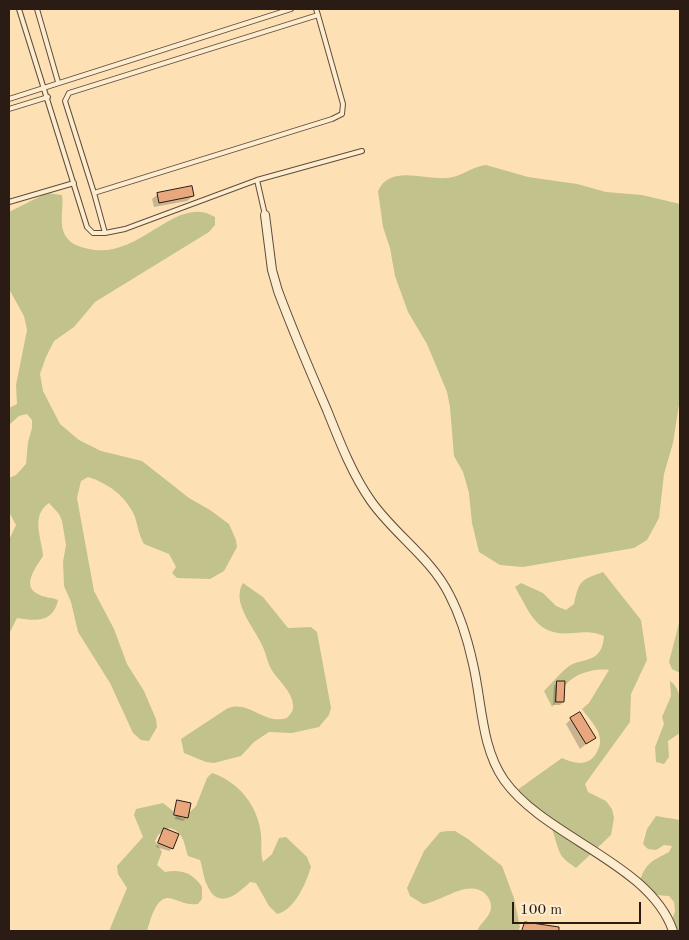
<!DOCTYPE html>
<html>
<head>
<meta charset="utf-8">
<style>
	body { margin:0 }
	#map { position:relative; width:689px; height:940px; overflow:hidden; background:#fde1b5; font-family:"Old Standard TT",serif }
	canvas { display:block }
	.frame { position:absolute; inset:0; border:10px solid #2a1b14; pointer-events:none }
	.scale { position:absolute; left:512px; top:902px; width:129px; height:22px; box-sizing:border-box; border:2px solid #2a1b14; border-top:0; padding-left:6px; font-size:15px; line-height:18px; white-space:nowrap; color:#2a1b14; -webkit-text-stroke:4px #feeccf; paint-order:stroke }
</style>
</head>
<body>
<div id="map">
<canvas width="689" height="940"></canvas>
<div class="frame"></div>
<div class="scale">100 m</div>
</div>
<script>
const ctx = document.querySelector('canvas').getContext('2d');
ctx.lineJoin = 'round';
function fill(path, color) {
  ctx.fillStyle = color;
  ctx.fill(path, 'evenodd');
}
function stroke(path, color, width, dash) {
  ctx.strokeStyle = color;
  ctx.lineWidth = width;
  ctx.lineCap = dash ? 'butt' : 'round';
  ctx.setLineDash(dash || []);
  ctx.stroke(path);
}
fill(new Path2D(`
	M486,165L528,177L577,184L606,192L642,195L680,204V398L673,443L664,474L659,518L647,540L634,548L523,567L500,565L479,552L472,523L469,493L463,472L454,456L450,407L447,392L427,344L408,312L395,276L390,248L383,227L378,191C391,162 429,183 453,177C465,174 474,166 486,165Z
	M47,193L62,195C64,208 59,220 64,233C68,242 76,246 85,248C138,264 175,192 215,217V225L209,232L95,302L74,327L54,341L46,357L40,374L43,391L60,424L79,440L101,451L142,461L189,498L210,510L229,524L236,540L237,547L224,571L210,579L177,578L172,573L176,567L169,554L144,544C139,535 138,527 135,517C127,497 108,483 88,477L81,481L77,498L79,509L94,591L114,629L127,664L144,691L156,719L157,727L149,741L141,740L133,733L110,683L78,632L71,602L64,586L63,562L66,545L62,521L59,514L49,503C30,516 42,538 43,556C36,567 21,586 38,594C44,598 51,597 58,600C53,623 36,621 17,618L9,634V540L16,525L9,512V478L16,475L26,464L28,442L32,428V420L27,414L19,416L9,425V408L17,404L16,385L27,330L24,316L9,289V212Z
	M603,572L641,620L647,660L631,694L630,722L585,784L588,792L606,801L612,809L614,818L611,835L576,868C571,864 564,860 561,855C555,844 554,827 546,818C533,806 519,814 513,793L562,758C575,764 589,767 597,752C598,749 601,744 600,740C600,729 588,718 582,709L589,703L609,670C595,668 573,674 565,686C560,694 558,701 552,707L544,691C552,683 560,673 569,666C584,657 602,664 604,636C592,631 586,632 574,633C536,637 531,614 515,587L521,583L543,593L556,606L566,610L574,604C579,581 580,580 603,572Z
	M243,583L263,597L288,628L311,627L317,632L331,708L329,715L319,727L292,733L269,732L254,742L241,756L214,763L206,762L184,753L181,739L228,708C250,700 263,725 287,718C290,714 294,711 293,705C292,692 280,682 273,672C267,663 266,652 261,643C253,626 231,602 243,583Z
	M680,619V673L672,669L669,662Z
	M670,681C685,691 680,717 680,733L668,741L669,757L664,764L656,762L655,747L664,724L662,717L671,696Z
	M212,773C239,782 258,806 261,834C262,844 260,853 263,862L272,854L279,838L286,837L307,857L311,867C306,883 295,910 277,914L269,906L256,883L250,882C238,894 219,910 208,887C203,879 203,868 200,860L188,856C184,844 184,831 169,828L158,835L155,841L162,852L157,865L165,872C181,869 193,873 202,887V899L198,904C183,906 177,898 167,898C155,899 150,922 147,931H109L127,888L118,874L117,866L143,837L134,815L136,809L163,803L183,819L196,806L207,778Z
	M656,816L680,820V931H675L672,920L675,911L674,902L669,896C656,896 646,893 640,880C647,861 653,861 669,852L672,846L664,845L656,850L648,849L643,844L647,829Z
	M448,831H455L468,839L502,866L514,898L520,927L518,931H477C480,924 487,919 490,912C492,907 491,902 488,897C472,875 442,902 423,904L410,896L407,888L424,851L440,832Z`), '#c2c28c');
fill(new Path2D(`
	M158,194L193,196L187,201L154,207L152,199Z
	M557,682L563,702L560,705H553L554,686Z
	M571,719L594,738L580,749L566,724Z
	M178,802L187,817L183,821L175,819Z
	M164,830L172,848L169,851L156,847Z`), '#0003');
const building = new Path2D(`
	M192,186L194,196L159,203L157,193Z
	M557,681H565L564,702H556Z
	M580,712L596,738L586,744L570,718Z
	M177,800L191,803L188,818L174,815Z
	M164,828L179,834L173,849L158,843Z
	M525,922L559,927V931H522Z`);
fill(building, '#e8a77d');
stroke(building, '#2a1b14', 1);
const lane = new Path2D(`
	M19,9L87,227L93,233H105L125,229L257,180L265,215
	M37,9L58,82
	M316,9L318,15L343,104L342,114L332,119L94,193L65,101L69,93L318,15
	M9,99L291,9
	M9,109L48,97
	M257,180L362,151
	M94,193L105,233
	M9,202L74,183`);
const street = new Path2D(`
	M265,215L272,270L278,291C293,331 310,371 327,410C339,440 352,474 371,501C394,534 431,558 449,594C460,615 468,641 473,664C482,702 481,747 504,780C545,838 650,863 673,931`);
stroke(lane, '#5f4c3c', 6);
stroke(street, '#5f4c3c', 10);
stroke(lane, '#feeccf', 4);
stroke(street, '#feeccf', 8);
</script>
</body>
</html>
